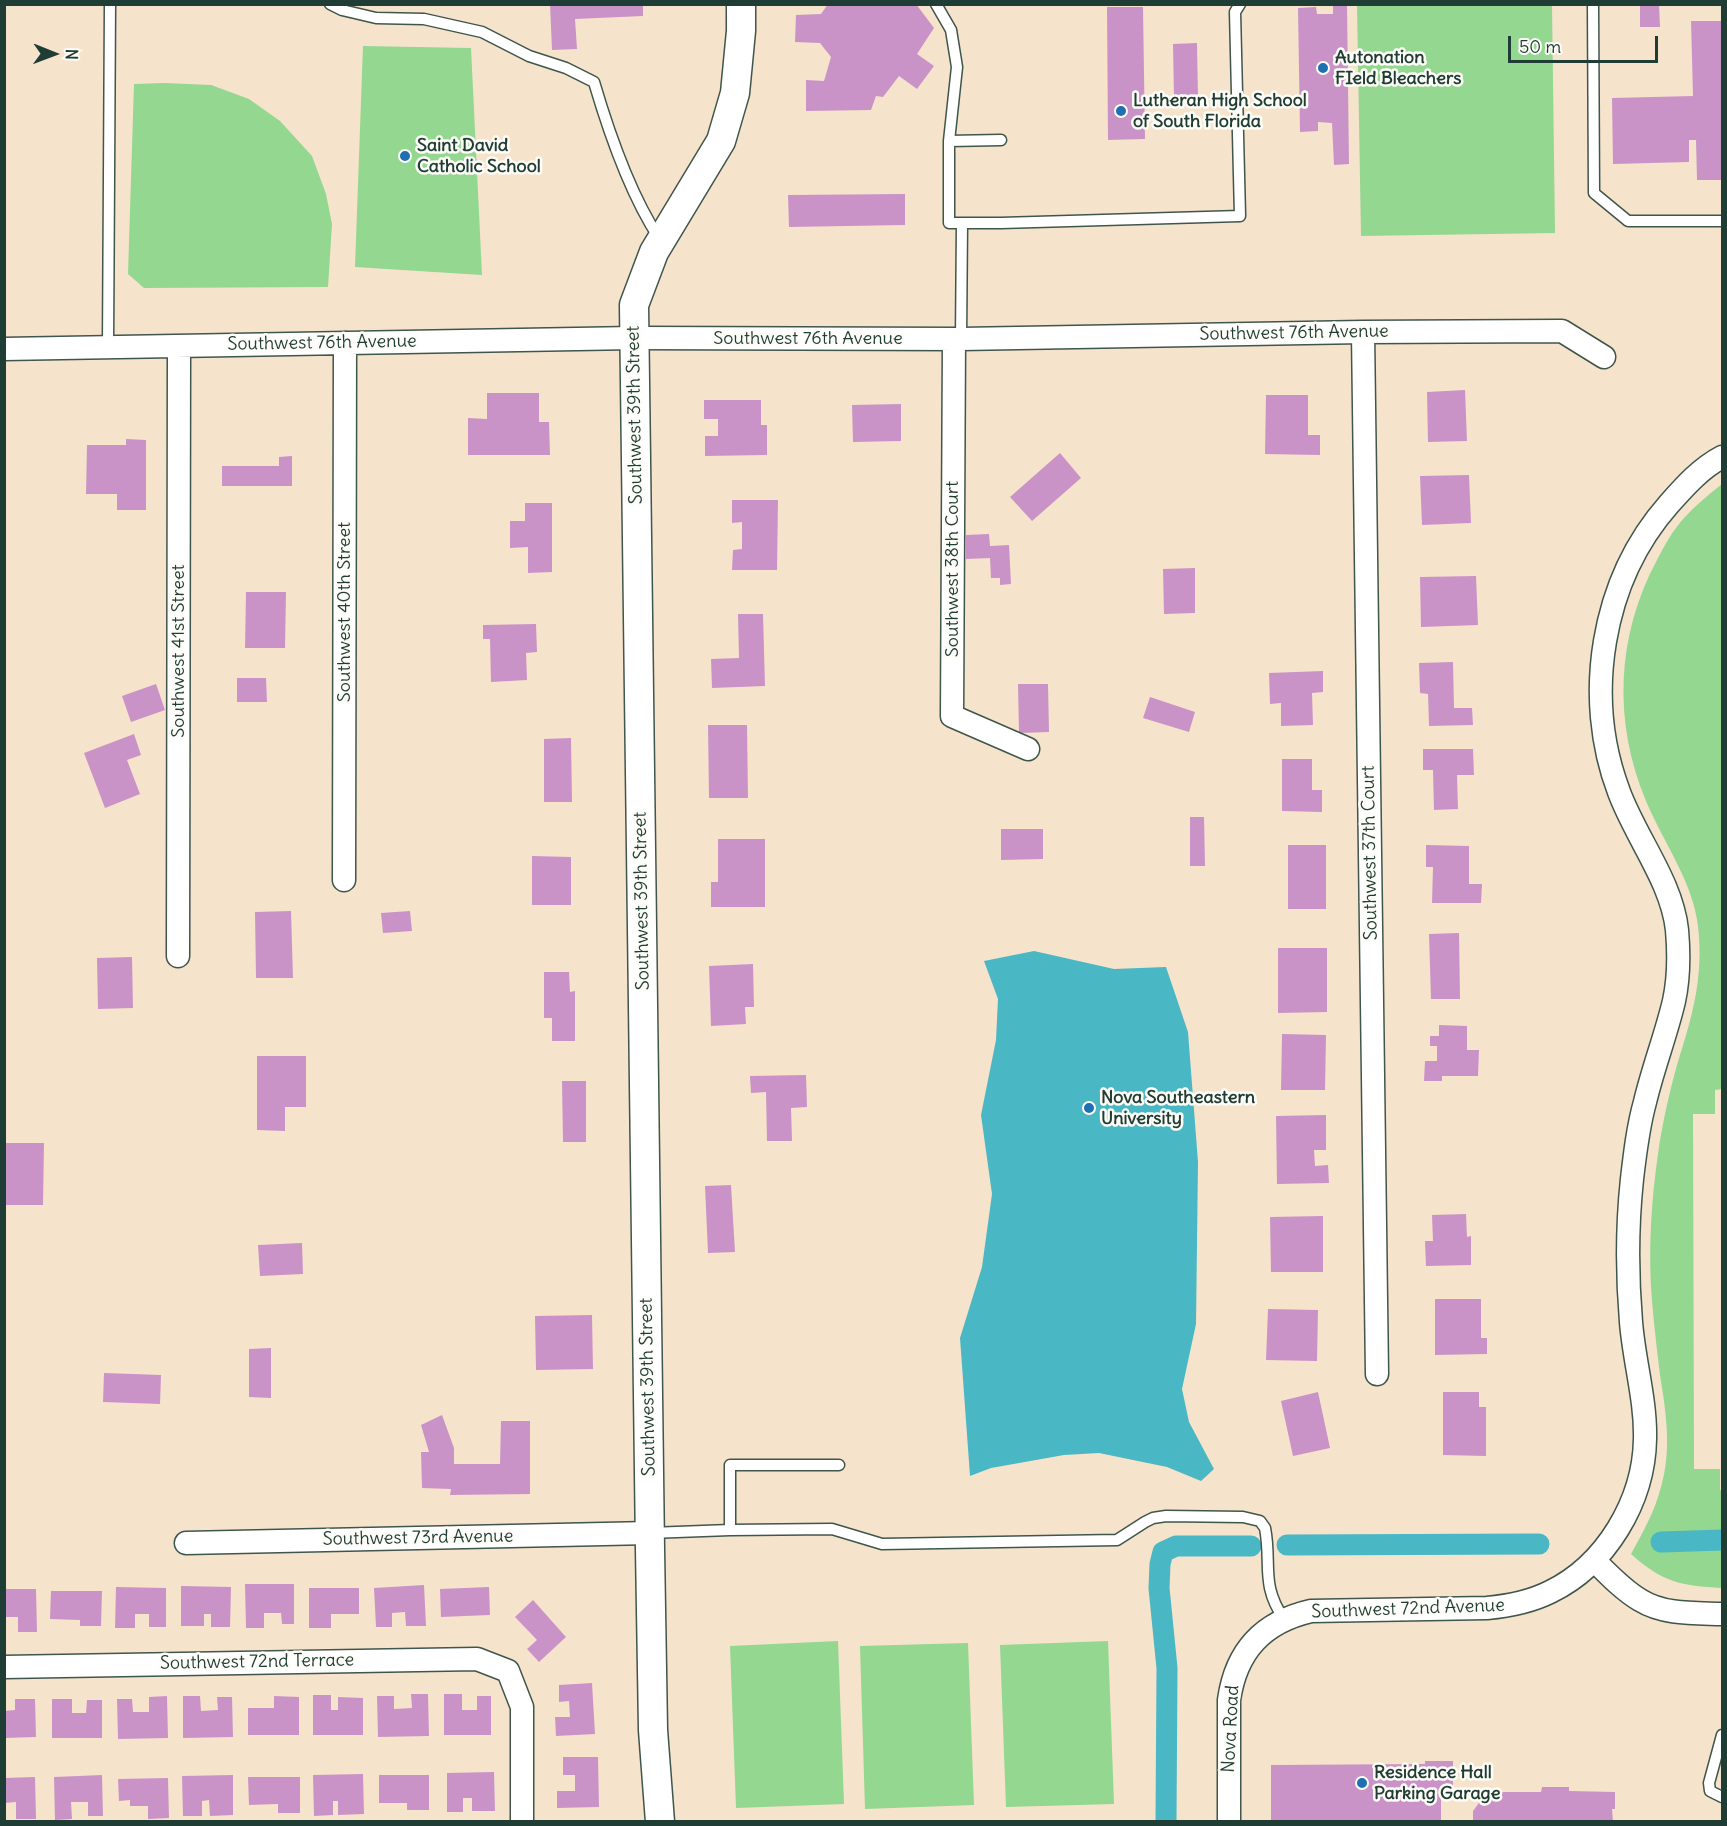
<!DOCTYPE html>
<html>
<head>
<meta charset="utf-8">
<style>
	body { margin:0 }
	#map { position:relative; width:1727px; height:1826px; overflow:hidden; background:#f6e3cb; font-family:Delius,sans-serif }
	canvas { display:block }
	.frame { position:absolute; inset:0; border:6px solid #1f3d34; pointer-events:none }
	.north { position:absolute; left:24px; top:24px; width:60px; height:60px; -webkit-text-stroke:4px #fdfcf7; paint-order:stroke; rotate:91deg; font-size:16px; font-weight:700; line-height:24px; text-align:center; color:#1f3d34 }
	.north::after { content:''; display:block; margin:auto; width:21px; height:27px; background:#1f3d34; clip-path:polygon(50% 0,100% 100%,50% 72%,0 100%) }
	.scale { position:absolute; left:1508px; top:36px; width:150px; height:27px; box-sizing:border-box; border:3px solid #1f3d34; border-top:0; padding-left:8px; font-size:18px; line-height:21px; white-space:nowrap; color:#1f3d34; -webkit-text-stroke:4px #fdfcf7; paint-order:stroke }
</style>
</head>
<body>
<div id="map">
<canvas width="1727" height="1826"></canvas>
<div class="frame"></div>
<div class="north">N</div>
<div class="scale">50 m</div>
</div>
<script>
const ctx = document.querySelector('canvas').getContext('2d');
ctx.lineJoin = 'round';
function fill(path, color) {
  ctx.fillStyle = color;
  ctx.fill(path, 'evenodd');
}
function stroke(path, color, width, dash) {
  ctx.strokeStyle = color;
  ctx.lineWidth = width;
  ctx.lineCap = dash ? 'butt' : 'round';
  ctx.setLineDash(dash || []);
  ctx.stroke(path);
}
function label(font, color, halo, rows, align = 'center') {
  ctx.font = font + ' Delius,sans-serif';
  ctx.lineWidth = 5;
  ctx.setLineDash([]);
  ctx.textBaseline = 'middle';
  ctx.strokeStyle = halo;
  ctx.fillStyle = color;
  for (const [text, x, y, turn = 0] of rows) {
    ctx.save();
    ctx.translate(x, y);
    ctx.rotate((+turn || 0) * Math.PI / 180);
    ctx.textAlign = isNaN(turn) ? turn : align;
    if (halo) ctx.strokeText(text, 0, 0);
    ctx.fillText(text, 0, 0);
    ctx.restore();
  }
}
fill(new Path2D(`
	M1357,5H1552L1555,233L1361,236Z
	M363,46L471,48L482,275L355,267Z
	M164,83L211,85L249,99L280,121L312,156L326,194L332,224L328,287L144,288L128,274L134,84Z
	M1722,484V1089L1715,1090V1114H1693L1694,1469H1720V1490L1722,1491V1588C1681,1586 1662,1582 1631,1554C1643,1532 1655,1511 1661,1487C1672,1450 1666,1412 1660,1375C1657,1350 1654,1326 1652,1301C1648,1253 1651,1202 1658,1154C1662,1125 1669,1094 1677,1065C1692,1017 1704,978 1698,926C1692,880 1664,844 1646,801C1613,722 1616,636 1657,560C1664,546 1673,530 1684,518C1696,505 1709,494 1722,484Z
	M838,1641L844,1804L736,1808L730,1646Z
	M1108,1641L1114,1804L1006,1807L1000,1645Z
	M968,1643L974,1805L865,1809L860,1646Z`), '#93d790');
fill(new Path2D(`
	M1034,951L1114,969L1166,967L1188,1032L1198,1162L1196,1324L1182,1389L1189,1422L1214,1469L1201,1481L1167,1467L1099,1453L1064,1455L991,1468L970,1476L960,1338L982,1267L992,1194L981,1115L996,1040L998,999L984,961Z`), '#4ab7c4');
stroke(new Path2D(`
	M1661,1542L1722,1540
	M1287,1545L1539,1544
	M1166,1822L1167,1668L1159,1588L1160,1564L1163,1552L1176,1546H1251`), '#4ab7c4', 21);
fill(new Path2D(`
	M550,4H643V16L575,19L577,49L552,50Z
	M828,4H916L934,28L917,54L934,66L917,89L899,76L883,97L876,96L871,110L806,111V80L824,81L831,57L820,43L795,42L796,15L821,14Z
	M1333,4H1347L1349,164L1334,165L1332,123L1318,122V131L1300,132L1298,8L1316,7L1317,14H1333Z
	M1640,4H1659L1660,27H1640Z
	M1107,7H1143L1145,139L1108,140Z
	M1691,21H1722V180H1697L1696,140H1689V162L1613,164L1612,98L1693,96Z
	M1197,43L1198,98H1174L1173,44Z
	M905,194V225L789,227L788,195Z
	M1465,390L1467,441L1428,442L1427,392Z
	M487,393H539V422H549L550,455H468V418L487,419Z
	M1266,395H1308V435H1320V455L1265,454Z
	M704,400H761V425H767V455L705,456V436H718V419H704Z
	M901,404V441L853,442L852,405Z
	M126,439L146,440V510H117V494H86L87,445H126Z
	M1060,453L1081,478L1032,521L1010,497Z
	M292,456V486H222V466H279V457Z
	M1469,475L1471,523L1422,525L1420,476Z
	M732,500H778L777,570H732L733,550L742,549V522L732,523Z
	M525,503H552V572L528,573V547L510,548V521H525Z
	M989,534L990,546L1009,545L1011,584L1000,585V578H991L990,558L966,559V535Z
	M1195,568V613L1164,614L1163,569Z
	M1476,576L1478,625L1421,627L1420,577Z
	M246,592H286L285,648H245Z
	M738,614H763L765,686L712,688L711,659L739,658Z
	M536,624L537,652L526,653L527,680L491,682L490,639H483V625Z
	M1453,662L1454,708H1472L1473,725L1429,726L1428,694L1420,693L1419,663Z
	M1323,671V692L1312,693L1313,725L1281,726V703L1270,704L1269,673Z
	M237,678H266L267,702H237Z
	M156,684L165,710L131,722L122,696Z
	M1018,684H1048L1049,732L1019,733Z
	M1150,697L1195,712L1189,732L1143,718Z
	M708,725H747L748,798H709Z
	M134,734L141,755L127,760L140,794L105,808L84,753Z
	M571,738L572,802H544V739Z
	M1423,749H1473L1474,775H1457L1458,809L1434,810L1433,770H1423Z
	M1282,759H1312V790H1322V812L1282,811Z
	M1190,817H1204L1205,866H1190Z
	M1001,829H1043V859L1001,860Z
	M718,839H765V907H711V882H718Z
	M1288,845H1326V909H1288Z
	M1426,845L1469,846V884H1482L1481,903H1432L1433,867H1426Z
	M532,856L571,857V905H532Z
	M291,911L293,978H256L255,912Z
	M410,911L412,931L383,933L381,913Z
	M1459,933L1460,999H1431L1429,934Z
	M1278,948H1327V1012L1278,1013Z
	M132,957L133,1008L98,1009L97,958Z
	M753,964L754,1007H745L746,1024L711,1026L709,966Z
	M544,972H569L570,992L575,991V1041H552V1018H544Z
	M1439,1025L1467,1026V1050H1479L1478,1076H1442V1081H1424L1425,1061H1437V1046H1430V1036H1439Z
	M1282,1034L1326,1035L1325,1090H1281Z
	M257,1056H306V1107H285V1131L257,1130Z
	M806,1075L807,1107L791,1108L792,1141H767L766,1092L751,1093L750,1076Z
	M562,1081H586V1142H563Z
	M1326,1115V1150H1314L1315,1166L1328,1165L1329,1183L1277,1184L1276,1116Z
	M4,1143H44L43,1205H4Z
	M731,1185L735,1252L708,1253L705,1186Z
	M1466,1214L1467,1237L1471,1236V1265L1426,1266L1425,1241H1433L1432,1215Z
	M1323,1216V1272H1271L1270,1217Z
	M302,1243L303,1274L260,1276L258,1245Z
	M1435,1299H1481V1338H1487V1354L1435,1355Z
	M1268,1309L1318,1310L1317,1361L1266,1360Z
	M592,1315L593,1369L536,1370L535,1316Z
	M271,1348V1398L249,1397V1349Z
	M104,1373L161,1375L160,1404L103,1402Z
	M1318,1392L1330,1448L1293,1456L1281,1401Z
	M1443,1392H1479V1407H1486V1456L1443,1455Z
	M442,1415L454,1448V1464H500L501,1421H530V1494L450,1495L451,1489L422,1488L421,1452H429L421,1425Z
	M245,1584H294V1624H282L281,1613H264V1628H246Z
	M424,1585L426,1626H406L405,1612L392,1613V1627H376L374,1588Z
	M181,1586L231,1587L230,1627H211V1614H204V1626H181Z
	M116,1587L166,1588V1627H149V1614H135V1628H115Z
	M489,1587L490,1615L441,1617L440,1589Z
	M309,1588H359V1614H331V1628H309Z
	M4,1589H36L37,1632H18V1617H4Z
	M51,1591H102L101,1626H80V1620L50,1619Z
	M533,1600L566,1637L539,1662L527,1649L537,1640L515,1617Z
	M592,1683L595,1734L556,1736L555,1717H570L569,1701L559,1702V1685Z
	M411,1694H428L429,1736L378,1737L377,1696H394V1709L412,1708Z
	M444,1694H462V1710H477V1696H491V1735H444Z
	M313,1695H331V1710H338V1697L363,1698V1735H313Z
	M167,1696L168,1738L118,1739L117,1699H132L133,1712H149V1697Z
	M183,1696H200L201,1711L218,1710L217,1697H232L233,1737L183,1738Z
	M274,1696L299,1697V1735H248V1708H274Z
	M15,1699H35L36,1737L4,1738V1711L15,1710Z
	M52,1699H72V1713H86L87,1700H102V1738H52Z
	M563,1757H598L599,1807L557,1808V1791H575V1775H563Z
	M1425,1761H1453V1796H1441V1822H1271V1765L1425,1764Z
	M494,1772L495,1811H472V1798H463V1812H447V1773Z
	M363,1774L364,1814L338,1815V1801H333V1815L314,1816L313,1775Z
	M102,1775L103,1816H88V1802H71L72,1819L55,1820L54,1777Z
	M233,1775V1815L210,1816L209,1800L202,1801V1816H183L182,1776Z
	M379,1775H429V1810H407V1803H379Z
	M35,1777L36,1819H16V1802L4,1803V1778Z
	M248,1777H300V1813H278V1804L249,1805Z
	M168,1778L169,1818L148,1819V1806H130V1800L119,1801L118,1779Z
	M1542,1787H1569V1791L1615,1792V1809H1612L1613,1822H1473V1811L1487,1792H1541Z`), '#ca93c8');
const service = new Path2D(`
	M330,4L342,10L376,18L424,19L482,32L529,56L566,68L594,82C609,133 630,194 659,238
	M936,4L951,30L957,67L949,141
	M1593,4L1594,193L1628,221H1722
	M1001,140L949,141V223H1001L1240,216L1235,12L1240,4
	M961,339L962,223
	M108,347L110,4
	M730,1530V1465H839
	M650,1533L730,1530L832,1529L882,1544L1117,1540L1145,1522L1153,1518L1166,1516L1243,1517L1260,1521L1265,1528C1272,1564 1260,1584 1284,1619
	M1722,1735L1709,1783L1710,1791L1722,1797`);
const minor = new Path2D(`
	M1363,332L1377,1374
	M954,339L952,716L1028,749
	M4,349L634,338L961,339L1363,332L1562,331L1604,357
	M344,880L345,343
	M178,956L179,346
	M186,1543L650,1533
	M1594,1560C1608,1574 1623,1590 1640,1600C1664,1615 1695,1613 1722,1614
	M4,1667L477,1659L508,1671L522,1707V1822
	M1229,1822V1700C1236,1651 1263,1622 1311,1611L1487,1608C1509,1606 1530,1602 1550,1592C1606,1565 1644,1501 1645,1439C1646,1400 1634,1361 1631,1322C1627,1275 1627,1226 1632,1179C1635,1153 1638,1127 1645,1102C1653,1068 1666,1035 1674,1001C1679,978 1679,953 1677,930C1672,882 1636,838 1619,792C1583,697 1601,581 1669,504C1685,486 1701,468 1722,457`);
const tertiary = new Path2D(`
	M660,1822L653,1730L650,1549L634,305L654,252L721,141L735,93L741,31V4`);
stroke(service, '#3f564b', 13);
stroke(minor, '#3f564b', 25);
stroke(tertiary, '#3f564b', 31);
stroke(service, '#fff', 10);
stroke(minor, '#fff', 22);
stroke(tertiary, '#fff', 28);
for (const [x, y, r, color] of [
	[1323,68,6,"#1f6fb2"],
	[1121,111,6,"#1f6fb2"],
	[405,156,6,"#1f6fb2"],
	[1089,1108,6,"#1f6fb2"],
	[1362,1783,6,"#1f6fb2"]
]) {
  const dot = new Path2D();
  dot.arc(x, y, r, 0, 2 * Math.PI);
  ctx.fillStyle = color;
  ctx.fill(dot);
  stroke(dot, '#fdfcf7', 2);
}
label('bold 18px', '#1f3d34', '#fdfcf7', [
	["Autonation",1335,58],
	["FIeld Bleachers",1335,79],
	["Lutheran High School",1133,101],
	["of South Florida",1133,122],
	["Saint David",417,146],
	["Catholic School",417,167],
	["Nova Southeastern",1101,1098],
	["University",1101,1119],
	["Residence Hall",1374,1773],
	["Parking Garage",1374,1794]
], 'left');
label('18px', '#1f3d34', '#fdfcf7', [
	["Southwest 76th Avenue",1294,333,-1],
	["Southwest 76th Avenue",808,339],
	["Southwest 76th Avenue",322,343,-1],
	["Southwest 39th Street",635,415,-91],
	["Southwest 38th Court",953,569,-90],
	["Southwest 40th Street",345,612,-90],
	["Southwest 41st Street",179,651,-90],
	["Southwest 37th Court",1370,853,-91],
	["Southwest 39th Street",642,901,-91],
	["Southwest 39th Street",648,1387,-91],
	["Southwest 73rd Avenue",418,1538,-1],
	["Southwest 72nd Avenue",1408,1609,-2],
	["Southwest 72nd Terrace",257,1662,-1],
	["Nova Road",1231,1729,-87]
]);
</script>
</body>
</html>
